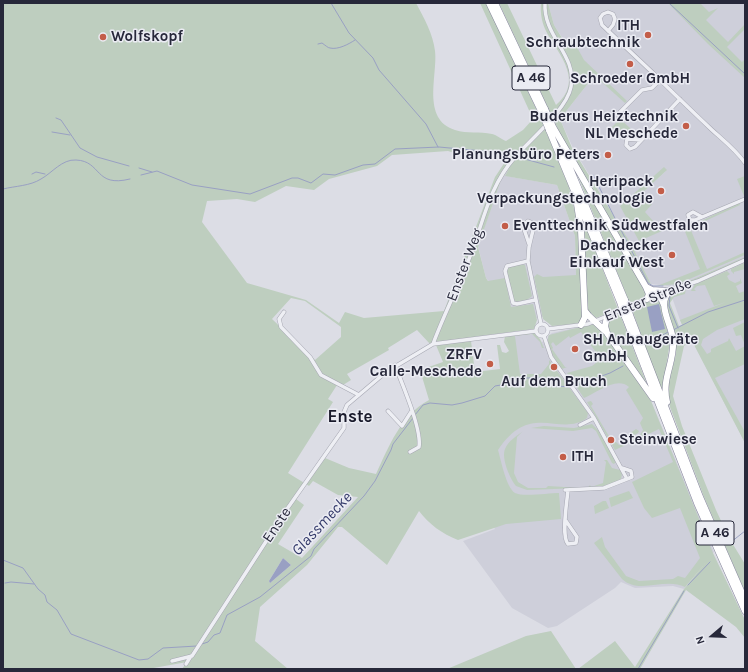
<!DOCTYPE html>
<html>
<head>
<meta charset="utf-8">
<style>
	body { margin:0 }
	#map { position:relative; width:748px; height:672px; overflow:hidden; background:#dcdde5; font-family:Karla,sans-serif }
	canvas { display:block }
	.frame { position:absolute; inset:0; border:4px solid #27283a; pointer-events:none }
	.north { position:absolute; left:692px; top:616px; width:40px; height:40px; -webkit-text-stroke:3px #ebecf3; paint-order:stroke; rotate:251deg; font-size:11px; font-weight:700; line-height:16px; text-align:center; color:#27283a }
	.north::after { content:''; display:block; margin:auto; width:14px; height:18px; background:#27283a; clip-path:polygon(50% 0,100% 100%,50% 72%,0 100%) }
</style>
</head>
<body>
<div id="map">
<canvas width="748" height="672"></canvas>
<div class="frame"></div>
<div class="north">N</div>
</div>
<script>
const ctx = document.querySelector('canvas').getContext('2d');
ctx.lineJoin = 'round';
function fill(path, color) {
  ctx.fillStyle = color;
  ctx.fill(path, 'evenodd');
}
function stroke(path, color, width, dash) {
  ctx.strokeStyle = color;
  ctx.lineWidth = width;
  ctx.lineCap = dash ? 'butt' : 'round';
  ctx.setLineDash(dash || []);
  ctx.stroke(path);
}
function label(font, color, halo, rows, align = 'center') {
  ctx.font = font + ' Karla,sans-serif';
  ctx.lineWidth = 3;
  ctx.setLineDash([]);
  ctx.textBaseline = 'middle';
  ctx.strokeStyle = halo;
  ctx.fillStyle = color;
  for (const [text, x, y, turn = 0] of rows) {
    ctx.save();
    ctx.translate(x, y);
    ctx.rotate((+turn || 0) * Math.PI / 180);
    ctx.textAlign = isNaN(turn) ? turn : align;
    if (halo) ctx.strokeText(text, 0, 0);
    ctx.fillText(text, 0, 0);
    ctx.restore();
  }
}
fill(new Path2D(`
	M548,3H745V443L692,340L680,320L668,286L651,284L630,242L573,148L560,119L590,81L554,25ZM667,170L641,194L645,212L620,206Z
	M513,162L506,176L557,185L575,236L576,275L544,317L536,318L528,330L486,278L478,246L501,180Z
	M592,324L651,401L714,552L684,589L673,586L635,588L621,582L615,588L557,626L548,628L512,608L463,541L495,529L458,475L512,399V336L532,334L542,342L548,341V336L552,333Z`), '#cecfda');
fill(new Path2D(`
	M3,3H416C424,18 433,34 435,51C438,75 421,119 455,130C467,134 480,131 492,134C497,135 501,139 506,141L523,130L533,119L480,3H486L541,119L569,187L579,229L583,319L578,324L552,326L543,319L534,277L537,274L543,277L576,275L575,236L557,185L505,176L510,167L501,180L478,247L486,278L488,281L505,278L511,307L533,304L537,320L534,329L436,342L433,341L430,344L417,330L388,348L389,350L347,374L351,380L343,385H337L328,399L333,402L288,473L306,484L325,458L349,468L376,474C389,446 401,415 429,400L420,370L443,362L436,345L471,341L475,372L500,369L497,345H500L502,352L506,353L509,351L504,342L505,336L533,332L540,339L544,348H542L540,342L532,334L515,336L520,374H541L549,364V360L588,413L587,418C560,438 531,400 498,450C501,460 506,487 515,493C523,497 549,493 559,493L561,519L506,524L458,540C442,534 429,524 419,511L387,565L342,527H338L307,565L260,607L255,641L288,669H182L187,662L148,669H3ZM448,151C470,159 485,153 507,159L495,177L444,311L364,318L345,312L339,323L306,300L247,283L202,222L207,201L237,199L255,202L286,186L314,190L329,179L377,166L392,155ZM291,298L305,301L341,327V337L315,360L272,319ZM313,481L338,495L358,497L302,558L278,544L304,505L296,499L306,484L309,486ZM283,558L291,565L270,583L269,581Z
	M499,3H507L556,105C584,81 560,56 547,33C542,24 540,13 541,3H548L554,25L565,43L573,40L584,60L627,101L625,103L596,77L591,83L590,81L560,119L572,148L630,242L651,284L645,282L563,140Z
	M668,3H700L709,12L718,8L706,20L728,42L745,24V29L727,47L742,62L745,59V78L708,44Z
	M620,119L639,136H628L625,138L612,127Z
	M664,167L667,170L641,194L652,204L645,212L662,231L639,241L620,206Z
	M575,169L647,293L643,298L633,302L634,306L654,298L660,300L670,342L662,392L630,304Z
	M745,176V195L744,196L737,179Z
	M739,203L740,205L690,228L707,269L745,252V255L678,284L657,286L700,269L684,229Z
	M581,213L648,387L609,332L606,324L609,319L618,315L616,310L596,318L586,308Z
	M745,257V259C721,269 697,282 670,287L689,281Z
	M744,263L745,269L734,272V274L731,271V269Z
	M521,264L525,265L532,296L527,300L516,302L513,299L507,272L508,267Z
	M727,271L730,274L727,276L729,280L735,283L740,281V278L742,283L736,286L739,293L745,291V319L717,330L703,339L701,345L707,354L711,352V349L728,341L729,338L736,351L745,346V364L715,378L745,432V443L692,341L684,346L673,396L682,426L716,510L729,538L745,564V592L704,497L670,407L667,388L676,354V342L666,307L667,296L672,291L686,288L685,294L674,297L670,303L679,326L682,325L680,320L726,302L714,306L705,285L697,286L694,289L696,291H691L695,284Z
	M745,322V345L741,335L736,336L733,328Z
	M592,324L599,326L651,401L713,553L745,620V638L736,627L686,590L640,669H578L615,641L635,667L684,589L707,561L685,587C665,577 639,595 622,579L594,543L602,537L605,547L626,576L639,581L673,579L678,576L685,578L700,558L680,508L652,518L644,508L632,482L673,462L659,429L615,450L587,402L591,401L593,404L591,406L613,443L616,442L619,445H622L640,435L643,430L640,423L643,418L626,390L629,387C616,376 597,393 584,398L567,373L592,366L601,359L581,332L570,338L569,336L556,346L553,342L551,344L553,348L552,349L565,367H567L562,369C556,361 544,345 549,335Z
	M592,424L599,431L616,462L614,464L612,463L596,431L592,428L573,431L531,428L544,426L574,428Z
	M636,429L639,431L638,433L622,442H619V441Z
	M523,431L517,437L514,473L518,482L528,488H546L548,486L581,488L527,490L516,486C510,479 501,458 505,449C508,441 517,436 523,431Z
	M604,460H607L612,468L620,470L622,474L621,479C612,486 599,487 588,488L590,485L591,487L603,483L606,462Z
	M629,491L633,498L611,507L609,498Z
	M603,501H606L609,508L595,514L594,506Z
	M551,631L576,669H447L526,636Z`), '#becebf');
fill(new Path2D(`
	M659,304L665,329L652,332L647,307Z
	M283,558L291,565L270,583L269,581Z`), '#99a0c3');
stroke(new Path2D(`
	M331,3L349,33L373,58L379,70L426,124L438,147
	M669,3L745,74
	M318,44L322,43C325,45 328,48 330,48C338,50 349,44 355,40
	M56,118L61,120L80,148L97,157L129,166
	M52,132L70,135
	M521,158L554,167
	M139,168L152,172
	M32,174L36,172L45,174
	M141,175L157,171L192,185L250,194L292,178H298L311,183L323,174L335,175L363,165L375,164L395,149L439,147L493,152L506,155
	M593,175L648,283L653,286H663
	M3,189C15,186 30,186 41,179C52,173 62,159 76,160C102,161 94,188 130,179
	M670,296L669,306L678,328
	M673,330L708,312L745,300
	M653,341L668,332
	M574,386L610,373L623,366
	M415,415L423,405L430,403L452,405L462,403L485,396L495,386L518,382L525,378H543L556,386L571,387
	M731,542L745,531
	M3,560L23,568L38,589L45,595L47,602L57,610L71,634L139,660L148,659L163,648L197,646
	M5,583L11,582L34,584
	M688,585L710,562
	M202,644L208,642L214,635L220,633L227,615L260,597L311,556L314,549L364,496L375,481L391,450L393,444L413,418
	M638,669L684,591`), '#99a0c3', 1);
const street = new Path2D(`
	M608,31L613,25L615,19L613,14L608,12L603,14L600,18L602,25L653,73C672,92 692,111 712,130C723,140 736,150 745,163
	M620,112L642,90L652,88L660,80
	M641,140L627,139L626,145L630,149L635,147L680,99
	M702,217L693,212L688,215L690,220H695L745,199
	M529,244L523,226L528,221L533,223L534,226L529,247L528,261L541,324
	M528,261L507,266L505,271L513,303L517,304L535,300
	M670,290L698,281L745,260
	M284,312L279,319L281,327L310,357L321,375L359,395
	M536 330a6 6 0 1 1 12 0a6 6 0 1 1-12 0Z
	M548,329L588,324L657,295
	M544,336L551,357L594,418L627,479
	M433,344C443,317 456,291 467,264C483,226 487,189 515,157C530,140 567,109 571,87C577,54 543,37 545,3
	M395,365C402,384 422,429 419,447L410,452
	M388,411L402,426L411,412
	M580,425L594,418
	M565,490L604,488L632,477L631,471L622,468
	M566,521L577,537L576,543L568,544C561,536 567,502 568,490
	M172,661L192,656L287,509L344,428V412L347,405L386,372L433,344L536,331
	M186,664L191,656`);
const highway = new Path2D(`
	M489,3L542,113
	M495,3L545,109
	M553,127L646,287L652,290L667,291
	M549,130L620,302
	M562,149L625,300
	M577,204L581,230L585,317L581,325
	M646,287L649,294L647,299
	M656,295L661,298L664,305
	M585,311L589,316L605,331
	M630,315L700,497L745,600
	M607,317L605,326L607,333L653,398
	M625,317L697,503L745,611
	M667,402C661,378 675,362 673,340C672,324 655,303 671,290`);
stroke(street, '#a6a7b2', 4.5);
stroke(highway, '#85869a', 7);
stroke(street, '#eeeff4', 3.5);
stroke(highway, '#fff', 6);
const highwayBridge = new Path2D(`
	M545,109L553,127
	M542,113L549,130
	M625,300L630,315
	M620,302L625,317`);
stroke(highwayBridge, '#85869a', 7, []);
stroke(highwayBridge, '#fff', 6);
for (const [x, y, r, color] of [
	[648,35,4,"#c35d48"],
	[103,37,4,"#c35d48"],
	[630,64,4,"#c35d48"],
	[686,126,4,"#c35d48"],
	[608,155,4,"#c35d48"],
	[661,191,4,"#c35d48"],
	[505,226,4,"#c35d48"],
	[672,255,4,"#c35d48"],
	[575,349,4,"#c35d48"],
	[490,364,4,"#c35d48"],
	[554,367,4,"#c35d48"],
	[611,440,4,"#c35d48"],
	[563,457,4,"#c35d48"]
]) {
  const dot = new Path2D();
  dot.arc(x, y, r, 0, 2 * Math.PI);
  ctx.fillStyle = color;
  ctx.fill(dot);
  stroke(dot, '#ebecf3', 1.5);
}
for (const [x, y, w] of [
	[531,78,38],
	[715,533,38]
]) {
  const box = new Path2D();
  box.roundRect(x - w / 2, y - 12, w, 24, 3);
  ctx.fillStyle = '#ebecf3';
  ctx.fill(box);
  stroke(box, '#27283a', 1);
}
label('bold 14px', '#27283a', null, [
	["A 46",531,78],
	["A 46",715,533]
]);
label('bold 15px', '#27283a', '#ebecf3', [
	["ITH",640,26],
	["Schraubtechnik",640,43],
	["Wolfskopf",111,37,"left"],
	["Schroeder GmbH",630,79,"center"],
	["Buderus Heiztechnik",678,117],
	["NL Meschede",678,134],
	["Planungsbüro Peters",600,155],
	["Heripack",653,182],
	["Verpackungstechnologie",653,199],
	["Eventtechnik Südwestfalen",513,226,"left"],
	["Dachdecker",664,246],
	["Einkauf West",664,263],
	["SH Anbaugeräte",583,340,"left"],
	["GmbH",583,357,"left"],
	["ZRFV",482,355],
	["Calle-Meschede",482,372],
	["Auf dem Bruch",554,382,"center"],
	["Steinwiese",619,440,"left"],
	["ITH",571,457,"left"]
], 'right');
label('15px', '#27283a', '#ebecf3', [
	["Enster Weg",465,265,-69],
	["Enster Straße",648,300,-22],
	["Enste",277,525,-56]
]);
label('italic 16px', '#353b6b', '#ebecf3', [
	["Glassmecke",322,524,-47]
]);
label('bold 17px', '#191a2b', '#ebecf3', [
	["Enste",350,417]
]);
</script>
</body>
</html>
